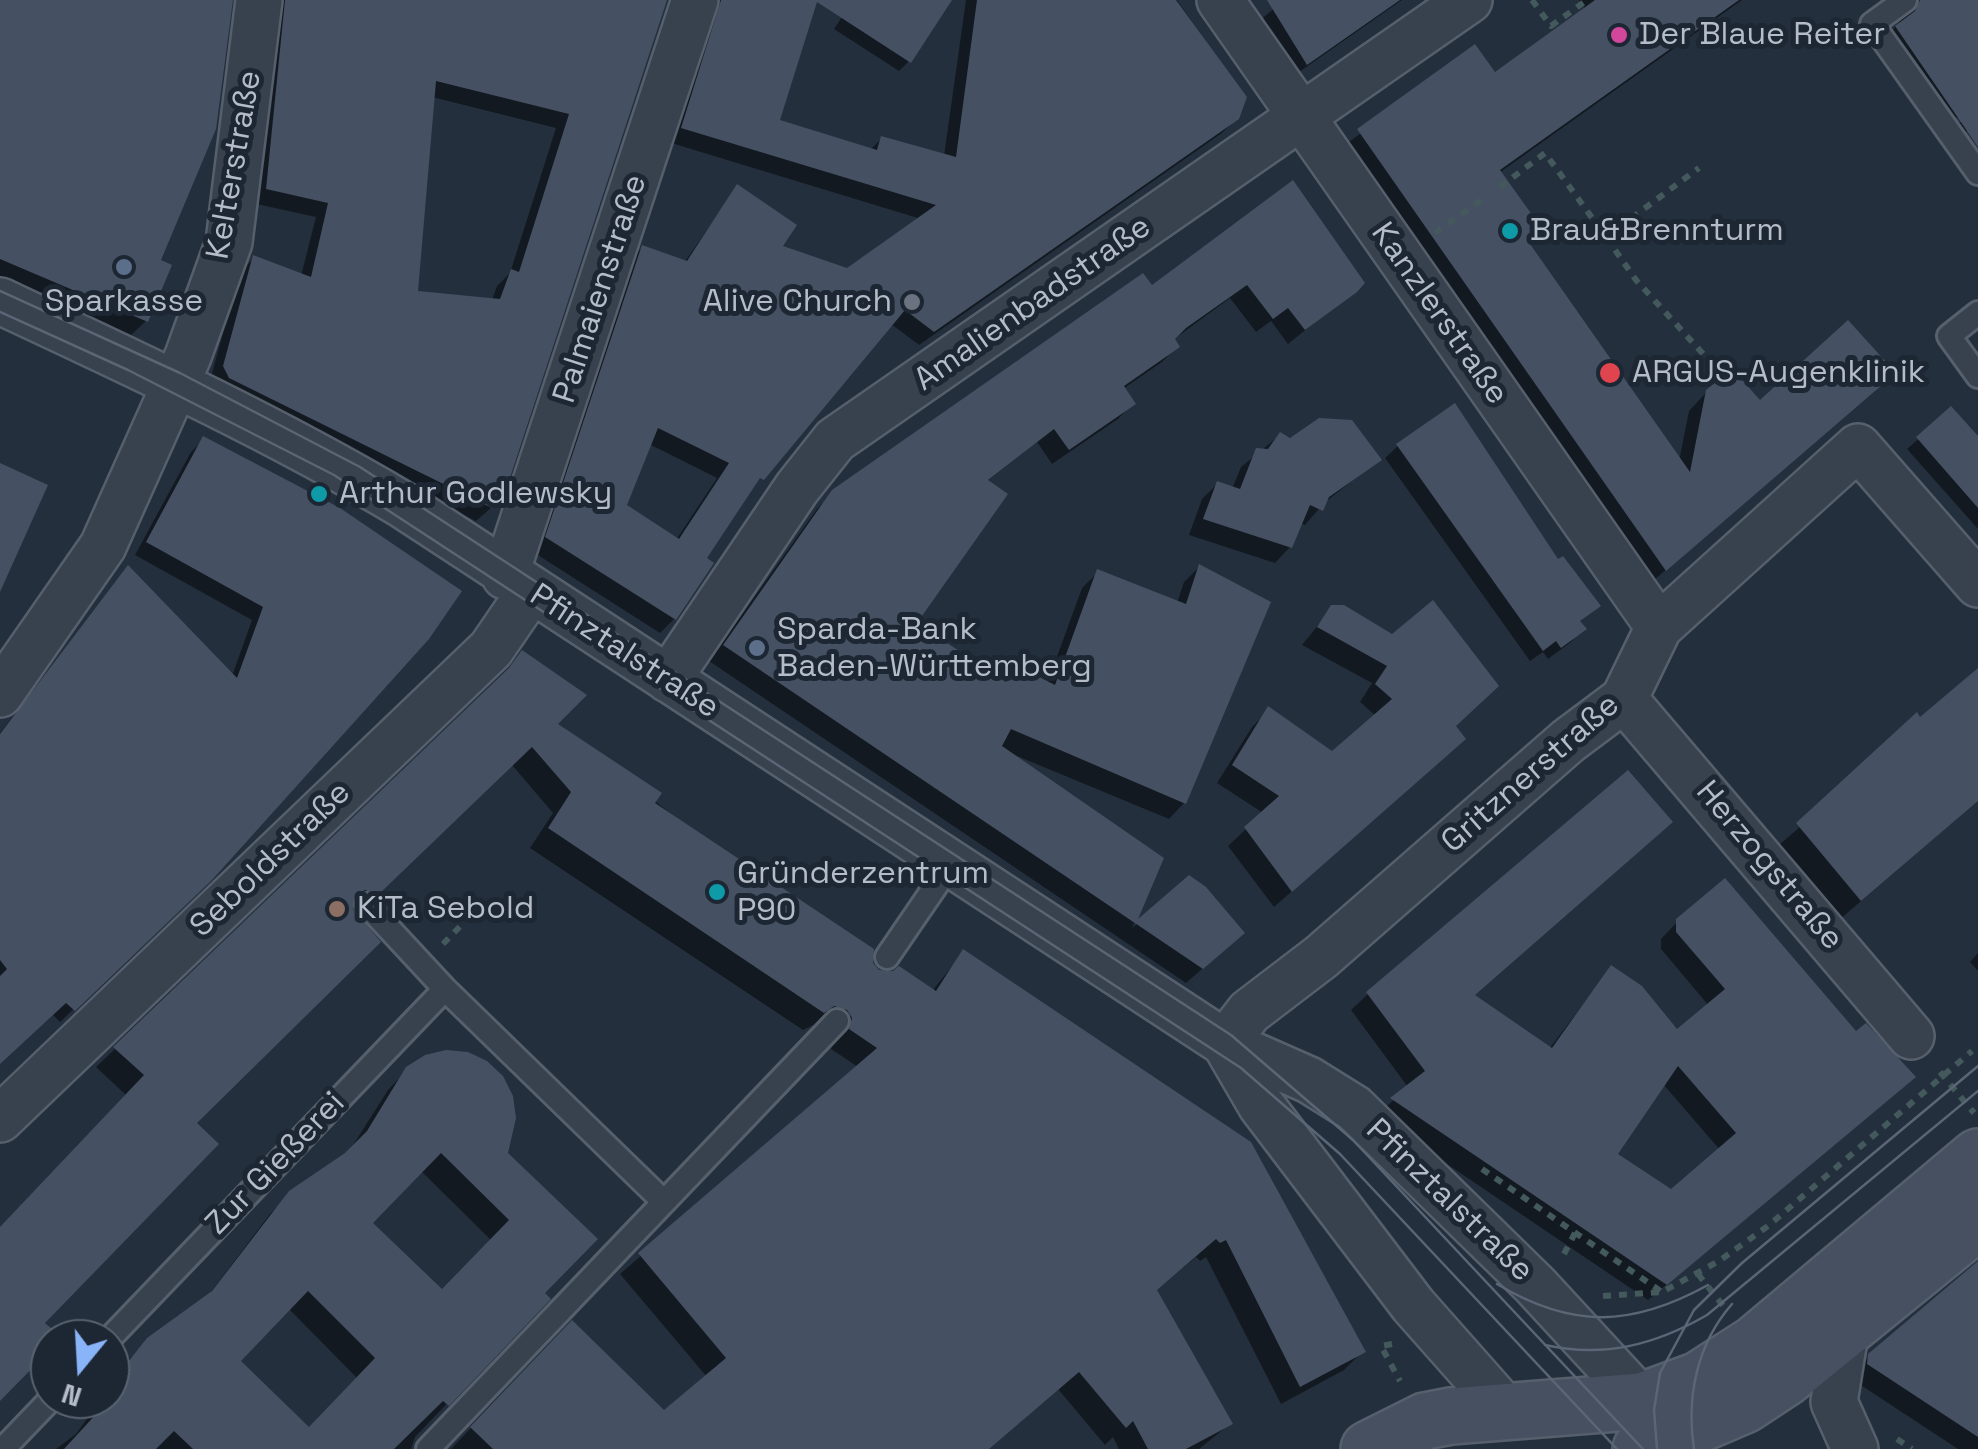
<!DOCTYPE html>
<html>
<head>
<meta charset="utf-8">
<style>
	body { margin:0 }
	#map { position:relative; width:1978px; height:1449px; overflow:hidden; background:#242f3e; font-family:"Space Grotesk",sans-serif }
	canvas { display:block }
	.north { position:absolute; left:30px; top:1319px; width:100px; height:100px; box-sizing:border-box; background:#1d2633; border:2px solid #59626f; border-radius:50%; rotate:198deg; font-size:28px; font-weight:700; line-height:40px; text-align:center; color:#b4bcc9 }
	.north::after { content:''; display:block; margin:auto; width:35px; height:45px; background:#8ab4f8; clip-path:polygon(50% 0,100% 100%,50% 72%,0 100%) }
</style>
</head>
<body>
<div id="map">
<canvas width="1978" height="1449"></canvas>
<div class="north">N</div>
</div>
<script>
const ctx = document.querySelector('canvas').getContext('2d');
ctx.lineJoin = 'round';
function fill(path, color) {
  ctx.fillStyle = color;
  ctx.fill(path, 'evenodd');
}
function stroke(path, color, width, dash) {
  ctx.strokeStyle = color;
  ctx.lineWidth = width;
  ctx.lineCap = dash ? 'butt' : 'round';
  ctx.setLineDash(dash || []);
  ctx.stroke(path);
}
function label(font, color, halo, rows, align = 'center') {
  ctx.font = font + ' "Space Grotesk",sans-serif';
  ctx.lineWidth = 10;
  ctx.setLineDash([]);
  ctx.textBaseline = 'middle';
  ctx.strokeStyle = halo;
  ctx.fillStyle = color;
  for (const [text, x, y, turn = 0] of rows) {
    ctx.save();
    ctx.translate(x, y);
    ctx.rotate((+turn || 0) * Math.PI / 180);
    ctx.textAlign = isNaN(turn) ? turn : align;
    if (halo) ctx.strokeText(text, 0, 0);
    ctx.fillText(text, 0, 0);
    ctx.restore();
  }
}
fill(new Path2D(`
	M0,0H230L157,261L169,267L146,321L131,335L0,280Z
	M266,0H665L499,501L476,521L215,392L210,381L239,273L254,258L301,276L316,217L252,203ZM432,97L556,128L510,273L497,286L492,300L416,293Z
	M699,0H800L759,140L870,150L882,138L944,156L966,0H1177L1245,97L1237,118L1222,133L919,345L891,324L747,493L703,559L674,619L660,633L533,552L628,262L642,248L684,263L737,187L779,247L848,271L921,219L668,142ZM649,444L717,478L676,540L624,506Z
	M853,0H937L909,61L899,71L834,29Z
	M1284,0H1402L1292,77L1258,22Z
	M1579,0H1742L1499,173L1542,233L1528,246L1679,461L1689,411L1714,384L1760,404L1875,391L1647,586L1341,148L1475,48L1494,75L1586,10Z
	M1919,0H1978V115L1946,119L1947,124L1978,120V130L1943,134L1881,43Z
	M1293,183L1355,290L1288,344L1271,321L1256,332L1230,298L1173,340L1177,347L1162,362L1123,389L1133,403L1118,419L1052,464L1037,442L986,482L913,624L1003,683L1017,669L1047,684L1082,588L1098,572L1177,603L1184,582L1199,567L1184,803L1169,819L1005,751L1161,859L1132,928L1189,878L1226,948L1186,983L709,661L817,509L834,492L1151,289Z
	M1951,410L1978,440V529L1907,449Z
	M1280,435L1379,460L1324,503L1305,525L1300,523L1290,547L1275,563L1189,535L1202,499L1218,483L1232,489L1241,467Z
	M204,439L339,510L210,878L60,1022L52,1014L0,1061V733L128,569L232,676L252,620L135,555L191,452Z
	M1398,446L1597,606L1578,623L1583,629L1571,642L1548,659L1543,652L1530,661L1385,458Z
	M1332,608L1453,726L1446,756L1274,907L1228,846L1263,813L1217,783L1252,727L1269,710L1332,754L1376,716L1360,702L1372,683L1302,645Z
	M523,653L554,724L878,972L932,991L963,953L1363,1351L1344,1370L1281,1404L1206,1257L1200,1261L1196,1257L1155,1291L1230,1424L1199,1449H1119L1113,1437L1105,1445L1058,1389L988,1449H451L553,1342L664,1414L707,1377L620,1274L858,1067L831,1049L833,1038L827,1028L813,1025L803,1030L530,848L553,813L512,765L354,915L42,1323L58,1339H50V1347L0,1398V1229L127,1096L96,1067L492,688Z
	M1978,671V801L1839,920L1778,846Z
	M1678,921L1896,1093L1648,1300L1376,1116L1408,1087L1351,1010L1368,994L1472,996L1549,1049L1611,968L1677,1033L1709,1006L1661,949V939ZM1663,1084L1720,1150L1671,1192L1614,1155Z
	M1978,953V971L1970,962Z
	M408,1069L506,1154L541,1293L547,1299L415,1437L411,1449H56L76,1434L101,1399H110V1386L128,1360L204,1301L270,1214L291,1193L348,1153L388,1090ZM420,1170L492,1241L442,1292L370,1223ZM288,1308L358,1379L308,1430L237,1361Z
	M1978,1264V1449H1958L1853,1380L1854,1372L1870,1356Z`), '#0007');
fill(new Path2D(`
	M0,0H233L216,129L161,260L172,265L148,322L0,259Z
	M285,0H667L502,502L492,508L229,378L223,366L253,255L311,277L328,203L266,189ZM436,81L569,114L519,272L511,269L500,299L418,291Z
	M721,0H952L911,63L817,2L780,120L877,150L881,136L956,157L977,0H1176L1247,97L1239,119L934,332L905,310L764,480L760,478L707,558L714,563L676,620L545,537L642,245L687,261L737,184L797,225L783,246L847,268L936,205L681,128ZM658,428L729,463L679,539L627,505Z
	M1267,0H1400L1307,65Z
	M1595,0H1739L1500,170L1545,233L1530,244L1690,472L1706,390L1722,377L1743,381L1760,400L1848,320L1896,373L1666,571L1357,129L1475,44L1495,72Z
	M1920,0H1978V147L1895,26L1915,11Z
	M1293,180L1365,283L1357,292L1305,330L1288,308L1273,319L1247,285L1186,328L1175,339L1180,347L1124,386L1136,404L1069,450L1054,429L988,480L1008,494L917,623L1006,682L1017,666L1055,685L1097,569L1186,604L1199,564L1271,602L1186,804L1011,729L1002,746L1164,858L1138,919L1189,875L1206,887L1245,933L1203,969L723,645L832,490L1143,273L1152,285Z
	M1455,403L1558,559L1563,556L1601,606L1580,621L1587,629L1561,648L1556,641L1543,651L1396,444Z
	M1951,406L1978,436V508L1916,437Z
	M1319,418L1352,420L1382,460L1329,497L1323,511L1310,505L1292,548L1203,519L1217,481L1240,489L1256,448L1268,449L1280,432L1290,438Z
	M203,436L340,508L462,591L429,639L212,880L75,1011L66,1003L0,1064V976L7,969L0,960V734L128,565L237,678L263,607L146,542Z
	M0,463L48,485L0,592Z
	M1433,600L1499,686L1456,726L1466,739L1292,892L1244,827L1279,796L1232,765L1268,706L1332,751L1392,699L1375,684L1387,666L1317,627L1331,605H1344L1392,634Z
	M522,650L587,695L558,724L662,793L655,803L874,949L873,963L879,970L893,971L899,966L936,991L963,949L1251,1142L1366,1352L1300,1387L1226,1240L1220,1243L1216,1239L1157,1290L1233,1424L1186,1449H1148L1133,1421L1126,1428L1079,1372L989,1449H493L470,1427L572,1320L664,1410L726,1358L638,1253L877,1048L849,1029L852,1018L847,1010L834,1006L824,1013L548,828L571,792L532,747L378,895L365,890L356,895L353,909L381,942L197,1123L219,1144L45,1323L62,1338L50,1339V1350L0,1401V1227L144,1075L113,1047L509,668Z
	M1978,668V801L1861,901L1796,823L1917,712L1920,717Z
	M1628,770L1673,822L1475,995L1552,1048L1611,965L1642,986L1677,1029L1725,989L1676,932V919L1725,878L1856,1031L1866,1023L1916,1077L1667,1285L1390,1098L1425,1071L1366,992ZM1678,1066L1736,1133L1671,1189L1618,1154Z
	M446,1050L468,1052L487,1061L503,1076L513,1096L516,1118L508,1153L598,1239L545,1293L551,1299L449,1406L443,1401L394,1449H193L174,1431L156,1449H64L110,1399L124,1367L147,1338L212,1291L289,1191L345,1153L367,1131L406,1067L425,1055ZM441,1153L509,1220L442,1289L373,1223ZM308,1291L375,1358L309,1427L241,1361Z
	M1978,1261V1437L1867,1364L1868,1354Z`), '#455162');
const service = new Path2D(`
	M1905,0L1872,24L1978,173
	M1978,313L1949,336L1978,376
	M367,905L445,989L663,1201
	M887,957L950,865
	M109,1339L445,989
	M3,1449L51,1399
	M428,1449L837,1021`);
const minor = new Path2D(`
	M1220,0L1659,627
	M0,301C137,365 273,428 403,505L1225,1043L1309,1080L1354,1108L1535,1285L1642,1401
	M505,576L695,0
	M668,679L797,488L835,440L1469,0
	M0,694L103,546L188,356L229,242L259,0
	M1624,699L1911,1036
	M1225,1043L1249,1012L1321,957L1568,741L1624,699L1659,627L1858,447L1978,584
	M1225,1043L1261,1105L1413,1305L1505,1409
	M0,1119L491,649L530,592
	M1845,1333L1834,1402L1855,1449`);
const secondary = new Path2D(`
	M1369,1449L1425,1421L1451,1416L1642,1401L1699,1380L1755,1344L1978,1157
	M1641,1449L1744,1405L1785,1378L1978,1221`);
stroke(service, '#565f6c', 28);
stroke(minor, '#565f6c', 50);
stroke(secondary, '#565f6c', 60);
stroke(new Path2D(`
	M1532,0L1551,26L1587,0
	M1500,187L1545,153L1606,237L1699,168
	M1435,233L1487,196
	M1606,237L1636,280L1715,367
	M443,944L473,913
	M1940,1072L1974,1113
	M1482,1169L1662,1292
	M1564,1254L1575,1233
	M1698,1274L1725,1308
	M1603,1296L1662,1292L1719,1261L1768,1226L1972,1051
	M1392,1344L1381,1346L1400,1381
	M1897,1439L1912,1449`), '#44595c', 6, [8, 8]);
stroke(service, '#38414e', 22);
stroke(minor, '#38414e', 45);
stroke(secondary, '#465061', 55);
stroke(new Path2D(`
	M0,291L180,373L360,467L1231,1035L1353,1140L1643,1449
	M0,312L128,370L334,475L1241,1068L1340,1154L1617,1449
	M1497,1284C1572,1329 1632,1327 1708,1285
	M1545,1345C1604,1358 1655,1345 1707,1315L1978,1091
	M1657,1449L1654,1410L1660,1373L1694,1310L1742,1263L1978,1066
	M1694,1449C1686,1397 1697,1344 1732,1304`), '#5a6575', 2.5);
for (const [x, y, r, color] of [
	[1619,35,10,"#d1479c"],
	[1510,231,10,"#0f9aa8"],
	[124,267,10,"#5c6f8a"],
	[912,302,10,"#6b7280"],
	[1610,373,12,"#e0444e"],
	[319,494,10,"#0f9aa8"],
	[757,648,10,"#5c6f8a"],
	[717,892,10,"#0f9aa8"],
	[337,909,10,"#8d6e63"]
]) {
  const dot = new Path2D();
  dot.arc(x, y, r, 0, 2 * Math.PI);
  ctx.fillStyle = color;
  ctx.fill(dot);
  stroke(dot, '#1d2633', 4);
}
label('32px', '#b4bcc9', '#1d2633', [
	["Der Blaue Reiter",1639,35],
	["Brau&Brennturm",1530,231],
	["Sparkasse",124,302,"center"],
	["Alive Church",892,302,"right"],
	["ARGUS-Augenklinik",1632,373],
	["Arthur Godlewsky",339,494],
	["Sparda-Bank",777,630],
	["Baden-Württemberg",777,667],
	["Gründerzentrum",737,874],
	["P90",737,911],
	["KiTa Sebold",357,909]
], 'left');
label('32px', '#b4bcc9', '#1d2633', [
	["Kelterstraße",235,165,-80],
	["Palmaienstraße",601,289,-72],
	["Amalienbadstraße",1033,304,-35],
	["Kanzlerstraße",1439,314,55],
	["Pfinztalstraße",624,652,33],
	["Gritznerstraße",1531,774,-41],
	["Seboldstraße",271,860,-44],
	["Herzogstraße",1769,866,50],
	["Zur Gießerei",276,1164,-46],
	["Pfinztalstraße",1449,1201,44]
]);
</script>
</body>
</html>
